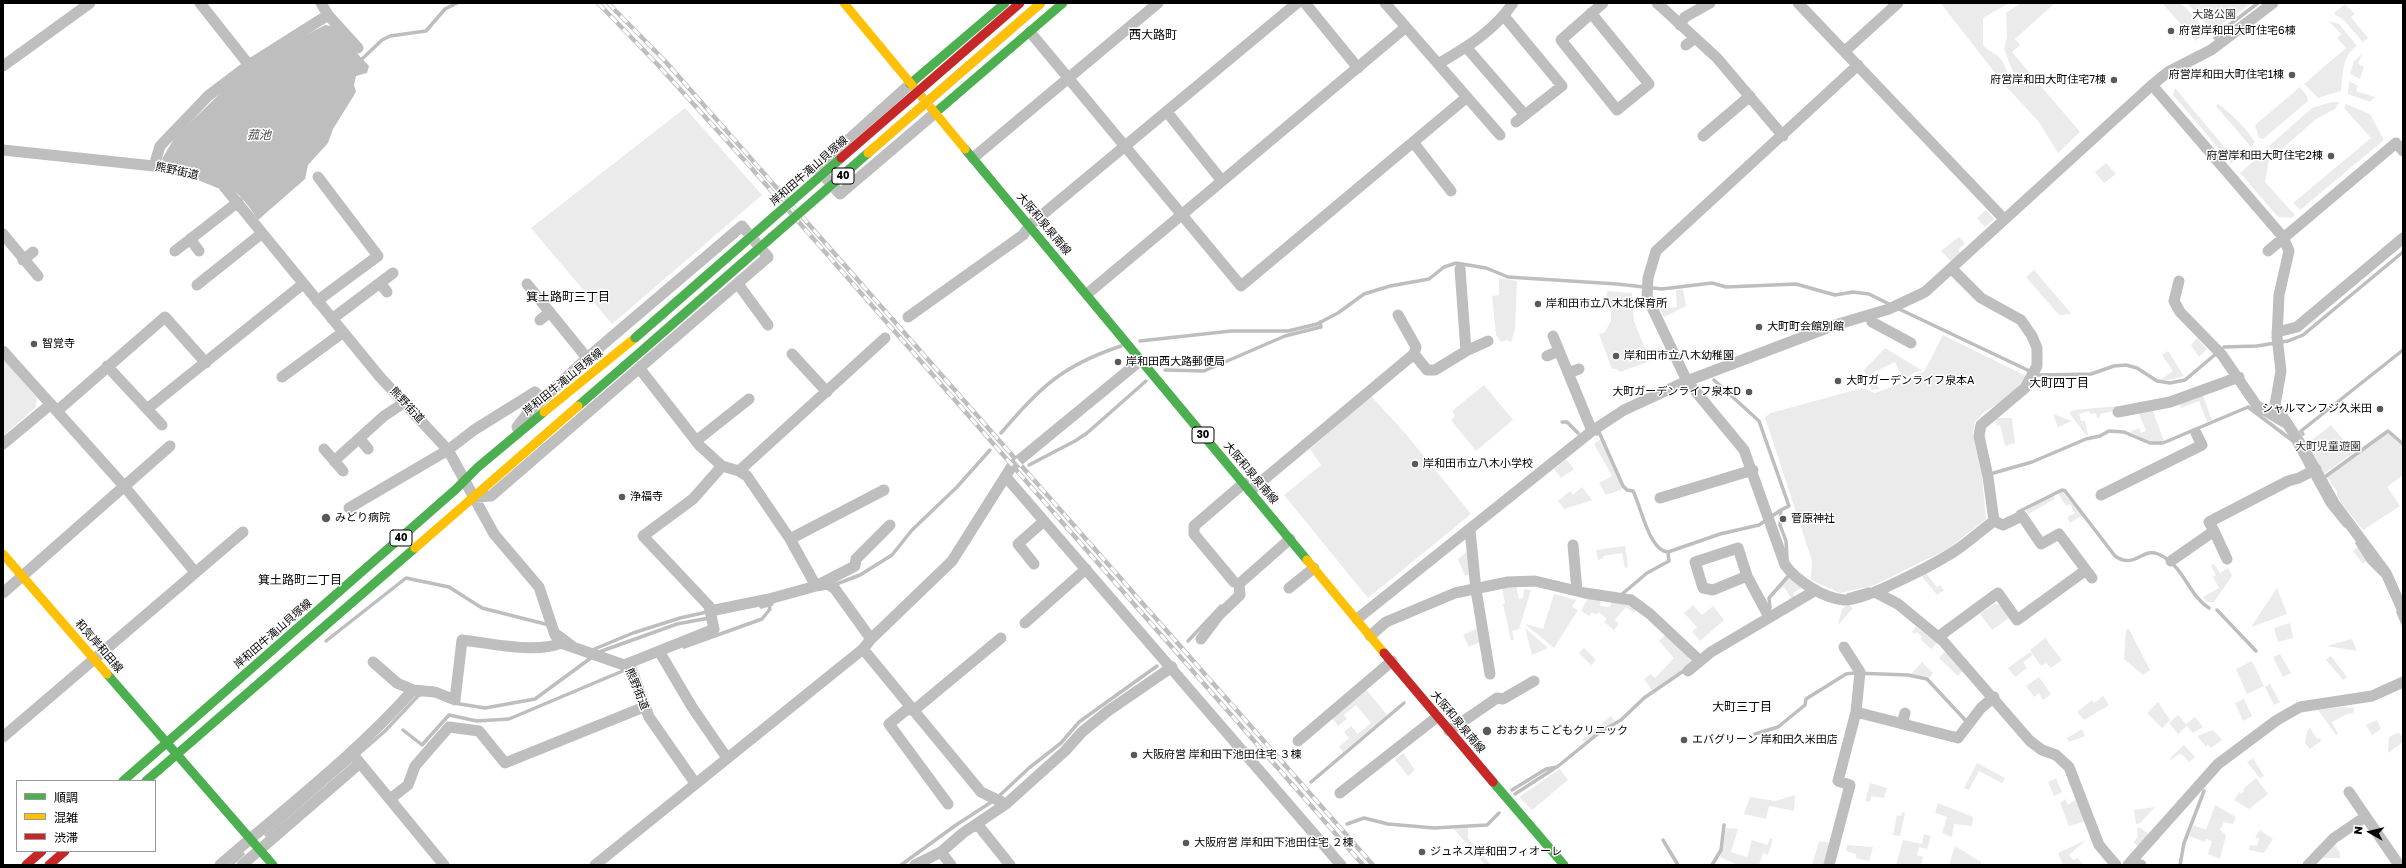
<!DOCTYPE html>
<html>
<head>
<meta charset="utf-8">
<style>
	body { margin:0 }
	#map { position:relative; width:2406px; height:868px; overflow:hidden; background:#fff; font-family:"Golos Text","Noto Sans JP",sans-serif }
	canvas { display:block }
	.frame { position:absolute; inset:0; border:4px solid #000; pointer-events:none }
	.legend { position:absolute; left:16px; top:780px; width:140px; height:72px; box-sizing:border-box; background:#fff; border:1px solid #999; margin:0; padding:5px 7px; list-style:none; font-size:12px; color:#000 }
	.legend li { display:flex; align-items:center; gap:8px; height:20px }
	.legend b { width:20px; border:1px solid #999 }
	.north { position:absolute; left:2350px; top:812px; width:40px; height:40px; -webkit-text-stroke:3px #fff; paint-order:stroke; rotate:278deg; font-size:11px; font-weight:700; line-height:16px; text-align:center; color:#000 }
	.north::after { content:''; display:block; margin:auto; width:14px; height:18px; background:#000; clip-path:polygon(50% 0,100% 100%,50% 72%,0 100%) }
</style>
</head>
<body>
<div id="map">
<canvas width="2406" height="868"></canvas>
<div class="frame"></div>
<ul class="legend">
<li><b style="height:5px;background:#4caf50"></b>順調</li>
<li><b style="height:5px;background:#ffc107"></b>混雑</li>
<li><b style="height:5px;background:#c62828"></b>渋滞</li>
</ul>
<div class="north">N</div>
</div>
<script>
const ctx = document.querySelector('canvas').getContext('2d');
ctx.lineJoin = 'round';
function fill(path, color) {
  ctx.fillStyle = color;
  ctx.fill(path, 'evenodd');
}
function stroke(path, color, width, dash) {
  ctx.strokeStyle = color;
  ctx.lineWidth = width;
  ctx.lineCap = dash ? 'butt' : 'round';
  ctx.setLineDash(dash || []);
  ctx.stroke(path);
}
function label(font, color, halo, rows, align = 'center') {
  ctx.font = font + ' "Golos Text","Noto Sans JP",sans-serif';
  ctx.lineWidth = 3;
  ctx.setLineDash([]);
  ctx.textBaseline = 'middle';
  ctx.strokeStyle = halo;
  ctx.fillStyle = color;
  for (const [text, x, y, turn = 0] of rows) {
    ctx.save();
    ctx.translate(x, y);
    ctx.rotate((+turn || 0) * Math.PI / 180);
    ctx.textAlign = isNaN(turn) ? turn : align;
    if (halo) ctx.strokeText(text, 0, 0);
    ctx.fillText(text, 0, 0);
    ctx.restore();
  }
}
fill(new Path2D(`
	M1944,3H2009L1983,18V44C1987,52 1998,53 2002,61C2008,70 2007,79 2016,86L2021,82L2015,77L2004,49L2007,37L2006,13L2021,3H2055L2015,39L2020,45L2012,52L2080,132L2058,153L2039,122L2003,83L1942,5Z
	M2162,3H2181L2207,31L2196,41Z
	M2187,3H2252L2222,24L2215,33Z
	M2345,4L2355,14L2351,17L2368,38L2363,42L2343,19L2335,15V12Z
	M2329,21L2339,24L2357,46C2342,55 2343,75 2341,91L2318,98L2304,84L2346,48L2337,38L2341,34Z
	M2362,54L2358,64L2364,67L2360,79L2350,74L2354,61Z
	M2349,81L2358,86L2356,91L2375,97L2370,102L2348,94Z
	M2300,87L2307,96L2308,101L2263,139L2259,138L2255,125Z
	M2175,88L2235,160L2231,163L2173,95Z
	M2332,102H2339L2335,109L2316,119L2275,155L2272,154L2269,146L2312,108Z
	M2218,104C2233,115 2245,127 2255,142L2251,147L2216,106Z
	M2346,104L2370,114L2384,140L2300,210L2293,203L2371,138L2344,108Z
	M685,108L762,195L612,324L531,228Z
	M2263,153L2269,160L2265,182L2295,215L2291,218L2278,217L2240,173Z
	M2106,163L2116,174L2104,183L2095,172Z
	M1986,210L1994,219L1985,227L1977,218Z
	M1959,237L1965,243L1958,250L1961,254L1952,262L1941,251Z
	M2034,270L2070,312L2071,314L2059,315L2026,277Z
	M1499,278L1517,281L1515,329L1511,342L1507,340L1501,342L1496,335L1492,296L1499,295Z
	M1683,289L1686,306L1664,317L1660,308L1677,307L1676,291Z
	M1607,291L1632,293L1634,321L1650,361L1620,372L1617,369H1612L1599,334L1604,333L1611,321V310L1605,307Z
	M1943,335L2026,376L2011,396L1984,412L1975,422L1973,434L1982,477L1986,519L1948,549L1872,586L1840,593L1811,580L1812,561L1765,417L1771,413L1862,388L1875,393L1897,385L1915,374L1924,372Z
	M2197,338L2207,349L2199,357L2191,345Z
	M1885,348L1923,371L1915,372L1904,380L1895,362L1872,373L1879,389L1872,390L1864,370Z
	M2168,351L2184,376L2170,380H2160L2173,371L2162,355Z
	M3,359L37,398L36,407L3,436Z
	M1484,385L1513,420L1476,451L1451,420L1455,416L1452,411Z
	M2202,393L2212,420L2207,422L2199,401L2181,408L2179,402Z
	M1371,396L1405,433L1471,514L1368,598L1284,495L1321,465L1310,449Z
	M2117,406L2118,410L2100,414V417L2097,418L2096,413L2090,414L2089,411L2079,414L2081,421H2085L2088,435H2086L2070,414V412L2074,410Z
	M2152,409L2164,441C2151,445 2141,437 2130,432L2139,428L2141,433L2146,431L2138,411Z
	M2053,414L2072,421L2058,427Z
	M1995,418H2012L2015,443L2005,446L2000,425L1997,426Z
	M2331,425L2354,452L2324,474L2308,443Z
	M2388,433L2403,446V475L2387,487L2400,506L2363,530L2345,508L2337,496V491L2327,477Z
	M1601,439L1623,489L1606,495L1599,483L1612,476L1594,444Z
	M1566,459L1574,469L1561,478L1554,469Z
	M1582,487L1592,500L1564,509L1558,501L1570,491L1573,495Z
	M2061,491L2083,515L2070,523L2067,517L2075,513L2070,504L2066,506L2058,493Z
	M2053,496L2055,499L2028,514L2026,510Z
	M1625,546L1628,567L1625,568L1622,553L1603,556L1604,558L1598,560L1596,550Z
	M2358,547L2367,560L2363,564L2353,551Z
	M1469,550L1471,574L1465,576L1458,559Z
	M2214,564L2220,573L2228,568L2232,576L2214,602H2208L2203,597L2219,588L2213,577L2216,575L2211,566Z
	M1926,573L1937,587L1940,585L1944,590L1937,595L1921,575Z
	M1790,577L1803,587L1793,593L1796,598L1792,600L1784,587L1775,592Z
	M1516,585L1519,599L1523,598L1524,589L1531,590L1519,629L1512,631L1514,640H1511L1503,604L1505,603L1502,588Z
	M2277,588L2287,614L2251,627Z
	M1554,594L1576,600L1572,607L1578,610L1554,648L1525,624L1543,629Z
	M1588,598L1600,600V606L1610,607L1611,602L1629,603L1637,609L1634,613L1626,607L1615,620L1619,624L1614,630L1604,622L1607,619L1599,612L1596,615L1592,612L1589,616L1581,611Z
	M1848,604L1853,608L1838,625L1842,609Z
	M1994,604L2000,605L2009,618L1992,630L1980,614Z
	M1693,605L1702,615L1713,606L1724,620L1700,641L1692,632L1697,627L1684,613Z
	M2290,623L2293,638L2278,642L2274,628Z
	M1480,627L1482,641L1469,647L1463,635Z
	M1916,627L1937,643L1931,649L1920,639L1922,637L1917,632L1914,634L1912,632Z
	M1525,628L1548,648L1532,655Z
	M2129,629L2150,670L2143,675L2124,659L2126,630Z
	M1666,634L1691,661L1680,672L1652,690L1644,679L1651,674L1655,678L1674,658L1659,641Z
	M2045,638L2062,660L2051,668L2046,663L2041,666L2030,650Z
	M2352,639L2357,651L2327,646Z
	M1584,648L1596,660L1591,665L1579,653Z
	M1946,650L1964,670L1958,676L1939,658Z
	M2030,652L2033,655L2023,662L2027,668L2015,677L2008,668Z
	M2280,654L2291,673L2283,677L2273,657Z
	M2331,656L2347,677L2343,680L2326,660Z
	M2252,661L2264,686L2247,694L2236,669Z
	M1922,662L1933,673L1929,678L1911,674Z
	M2039,677L2051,694L2043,700L2039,693L2034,697L2026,686Z
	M2270,684L2280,702L2274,705L2265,687Z
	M1365,688L1387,715L1343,752L1339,747L1349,738L1344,732L1351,726L1358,734L1371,723L1356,705L1344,715L1347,719L1338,726L1331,717Z
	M2103,696L2109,705L2084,720L2077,712L2092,700L2094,703Z
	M2244,699L2252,716L2243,721L2235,703Z
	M2158,702L2170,720L2162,728L2147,713Z
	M2343,707L2354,708L2353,713L2347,714L2332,722L2338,734L2336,735L2318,710Z
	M2178,715L2186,724L2195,717L2203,727L2193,733L2187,726L2178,734L2169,723Z
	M1611,716L1615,721L1584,742L1582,740Z
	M2377,720L2381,729L2372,735L2366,725Z
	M2310,728L2317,739L2320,738L2321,741L2310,749L2305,743L2307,732Z
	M2082,729L2085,736L2069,742L2067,738Z
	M2213,730L2222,740L2211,748L2208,744L2206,747L2197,736Z
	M2399,732L2400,735L2403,734V742L2388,753L2389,737Z
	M2184,745L2195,757L2189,762L2183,755L2179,754L2171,760L2170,758Z
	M1403,753L1415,770L1408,776L1395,760Z
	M2253,758L2264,776L2260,778L2247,762Z
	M1977,763L2005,778L2002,783L1979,771L1969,790L1964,788Z
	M1560,769L1568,780L1532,810L1519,797Z
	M2056,778L2062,792L2054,796L2048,782Z
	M2256,778L2268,794L2249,809L2234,800L2239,792L2241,794L2244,791L2243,789Z
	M1870,783L1887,788L1884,798L1871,796L1870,802L1865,801Z
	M1795,795L1794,811L1769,806L1766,819L1744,814L1750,797L1775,801Z
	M2078,798L2086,821L2069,826L2060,803L2065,799L2068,805Z
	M1938,803L1973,817L1972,826L1954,824L1952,837L1942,833L1947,817L1935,813Z
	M2215,805L2236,817L2233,824L2224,822L2220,830L2226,835L2220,859L2208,854L2212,841L2206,839L2205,842L2189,836L2193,825L2206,830Z
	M2155,807L2140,823L2136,824L2134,810Z
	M1902,812L1905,813L1900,836L1893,835L1897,815L1901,816Z
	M1468,828V838L1491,865H1485L1454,829Z
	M1726,828L1738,829L1731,852L1747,857L1752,840L1767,845L1770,838L1773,839L1768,855L1763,853L1759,865H1738L1720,857Z
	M2137,828H2141L2149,835L2138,846L2133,842L2138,837Z
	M2260,830L2273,839L2264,853L2249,850L2250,845L2257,846L2259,839L2255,837Z
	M1924,834L1931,836L1927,849L1919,847L1917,855L1923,857L1921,865H1896L1903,840L1922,844Z
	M2086,840L2069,855L2073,860L2078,858L2083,865H2063L2058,853Z
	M1819,841L1831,843L1825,865H1812Z
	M1847,845L1873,847L1869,861L1856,858V854L1846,851Z
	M2335,845L2340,853V858H2322Z
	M1955,846L1981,862V865H1949Z`), '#ebebeb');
fill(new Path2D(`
	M325,25L331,26L369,66L367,73L356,76L354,85L356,92L333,129L328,143L308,165L305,179L258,220C235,183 208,167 164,162L162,159L175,137L229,85L291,43Z`), '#bebebe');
stroke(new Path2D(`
	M2215,38L2224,29L2258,3
	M362,59L382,40L390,36L426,31L445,9L457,3
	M1897,308L2038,375L2091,374L2114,366L2126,365L2137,368L2157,381L2170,383L2185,380L2224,347L2257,346L2288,341L2303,335L2403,252
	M1140,341L1231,331H1288L1317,324L1338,313L1364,294L1390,286L1429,279L1444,267L1456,263L1486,268L1508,277L1617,284L1662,289L1712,283L1726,287L1796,284L1835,295L1853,292L1869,294L1891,305
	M1165,370L1204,371L1285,336L1321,327L1320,322
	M1714,380L1759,421L1789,506L1781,510
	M1562,422H1567L1578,433
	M1001,433C1041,387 1061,366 1121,346
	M1597,434L1599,432L1623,486L1627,490L1633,491C1641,506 1649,551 1668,552L1720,534L1759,525L1781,510L1780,525L1786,541L1787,558
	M2303,434L2301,431L2403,350
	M1029,465L1075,441L1087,433L1146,381
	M1990,474L2032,462L2086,439L2100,436L2109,431L2124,432L2150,443H2163L2248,407L2293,441L2328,505L2345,526
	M2326,476L2388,431L2403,444
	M2018,512L2062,490L2065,491L2115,556C2135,570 2142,547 2158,554C2184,565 2188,595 2209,608
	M2357,543L2369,562L2382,575
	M834,585L860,575L892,555L912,530L957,487L990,450
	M1621,595L1647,573L1669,561L1668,552
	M1848,595L1869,589
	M761,607L772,604
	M1770,608L1769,598L1791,573
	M2217,610L2256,651
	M2398,612L2403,624
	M558,631L574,643
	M326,641L406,578L449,587L482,608L549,625
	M1188,641L1221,606
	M684,647L762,619L770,609L769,605
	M592,650L633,633L680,618L707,612
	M454,703L485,708L535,699L599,652L677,624L709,618
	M403,730L422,745L449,715L477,721L509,719L625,670
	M1755,734L1778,727L1805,705L1806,699L1846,674L1854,673L1908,675L1927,679L1968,723
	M1311,782L1404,703
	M1512,790L1546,769L1557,767L1600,732L1621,720L1644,698L1685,670
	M1515,794L1555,768
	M998,797L1029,768L1061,743L1079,722L1157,666
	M1347,824L1364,818L1388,824L1434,828L1487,825L1499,813
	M266,835L385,731L418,696L423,694
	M1663,840L1678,865
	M231,865L243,854
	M901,865L956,825L993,801
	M1712,865L1721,850L1724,825
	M2180,865L2184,843L2204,791`), '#bebebe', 3.5);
stroke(new Path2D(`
	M200,3L249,65
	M321,3L328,15L358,48
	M1305,3L1358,68
	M1385,3L1500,135
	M1657,3L1717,58L1783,136
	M1798,3L2004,219
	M1591,13L1649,84L1617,110L1561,40L1603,3
	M1504,16L1562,86L1516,122
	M1680,25L1685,17L1710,3
	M1030,32L1241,286L1467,97
	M1686,45L1695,38
	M1466,47L1525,115
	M1845,51L1898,3
	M1438,64C1467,47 1494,31 1513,3
	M1858,65L1656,251L1648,278L1647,297L1687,381L1744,450L1785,565C1797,581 1823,598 1844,600C1863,602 1934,564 1952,553C1967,544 1980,531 1994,521
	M3,66L90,3
	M910,84L817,168L840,194L935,113
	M2152,85L2283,237L2289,251L2279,295L2277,337L2281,371L2275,405L2304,449L2334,503L2386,573L2403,611
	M1167,112L1222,181
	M1703,136L1750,96
	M1413,142L1451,191
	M3,150L154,166L195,173L222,184L380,377L448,450L494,534L539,587L555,635L561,643L624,665L714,629L709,606L643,536L693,499L722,466L739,471L885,338
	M973,158L1158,3
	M154,166L160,146L208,96L249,65L328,15
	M3,234L38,276
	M190,239L199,251
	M175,251L238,202
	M2268,251L2396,143L2403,151
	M23,260L33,252
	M1460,269L1466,351
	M1952,269L1981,298L2021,320L2032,336L2037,348V366L2025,388L1981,425L1979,436L1988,477L1994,521
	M2179,281L2174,301L2180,312L2222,355L2257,406L2286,423
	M380,283L387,292
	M527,284L587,358
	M738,284L768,325
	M197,285L261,234
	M1087,294L1406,27
	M317,301L378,256L318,177
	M1870,315L1872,322L1911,343
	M908,317L1023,235L1030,225L1297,3
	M332,319L393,273
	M540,320L550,312
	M2277,332L2297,327L2403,238
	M1553,336L1592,431
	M3,351L124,486L195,572
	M792,354L827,392
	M1414,354L1427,370H1435L1466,351L1488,341
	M1547,356L1559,351
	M107,366L162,425
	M640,369L700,446L722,466
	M1568,373L1579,369
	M282,377L342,333
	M147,409L303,284
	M57,411L165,317L206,363
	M2118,412L2170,402L2239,377
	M360,439L368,449
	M696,441L749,399
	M3,444L51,404
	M324,449L343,471
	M334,461L384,416L405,402
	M739,471L747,476L790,539L816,586L828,584L835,589L871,639
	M1006,477L1341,865
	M1250,491L1414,354L1416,347L1398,315
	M2101,495L2202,445L2196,433
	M475,497L491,496L768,257L742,226L587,358L528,413L517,427
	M1660,498L1753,470
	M349,508L448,450L474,430L535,392L542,399
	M1994,521L2003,525L2022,516L2041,544L2059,534L2092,578
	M1470,530L1476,590L1490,674
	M2214,531L2227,559
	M790,539L884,490
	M1573,545L1577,591
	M2171,561L2214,531L2209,522L2288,481L2299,478L2316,469
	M1034,564L1018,544L1044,521
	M1747,576L1713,590L1703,588L1695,562L1738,548L1747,576L1769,617
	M1239,584L1234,582L1194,534V526L1244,483
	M1239,584L1290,539
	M1289,588L1314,568
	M1875,592L1898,604L1943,641L2030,741L2042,750L2056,755L2069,767L2099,845L2116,865
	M3,593L170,446
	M710,611L769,599L816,586L855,566L856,559L890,525
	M1357,619L1592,431L1624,410L1687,381L1835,325L1889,309L1925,292L2152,85L2168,72L2211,50L2273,3
	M1025,623L1086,569
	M1370,636L1386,622L1455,593L1508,582L1535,581L1585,593L1631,600L1650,614L1699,660
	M1938,637L1998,593L2017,620L2086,570
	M1201,639L1219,615L1240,595L1239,584
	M863,649L981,792L1006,804
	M659,651L692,707L727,758
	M629,663L649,717L695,783
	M1688,671L1711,652L1816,590
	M413,690L435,692L455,700L462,640C489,643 536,654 561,643
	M910,707L889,724L948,804
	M913,711L1001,638
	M1856,712L1958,738L1981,708L1994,697
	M1902,724L1905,713
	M1449,731L1497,698L1503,699L1534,681
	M3,737L243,532
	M1298,741L1392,661
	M355,757L444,865
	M2349,792L2399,865
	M1340,793L1437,717
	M390,799L408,785L415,766L449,727L479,731L505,763L644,707
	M978,825L1010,865
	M941,852L951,865
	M2129,864L2141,865
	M220,865C285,808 355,755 413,690L397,683L373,662
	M242,865L360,763
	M595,865L863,649L871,639L952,561L1012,466L1141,360
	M915,865L941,852L963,833L1006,804L1065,751L1082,732L1108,711L1172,667
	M1829,865L1850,785L1838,781L1856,712L1860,672L1844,647
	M2128,865L2218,764L2277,720L2300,707L2372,696L2403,682
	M2308,865L2334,838L2365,817`), '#bebebe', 11);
stroke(new Path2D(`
	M910,84L1005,3
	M935,113L1063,3
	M965,149L1307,560
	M578,406L645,348
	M107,674L273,865
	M123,781L455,490L478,467L544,412
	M146,781L415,548
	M1493,782L1564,865`), '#4caf50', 9);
stroke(new Path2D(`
	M844,3L965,149
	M544,412L635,338
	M415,548L578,406
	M3,554L107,674
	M1307,560L1384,653`), '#ffc107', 9);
stroke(new Path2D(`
	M1384,653L1493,782
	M26,865L42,851
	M49,865L65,851`), '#c62828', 9);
const rail = new Path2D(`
	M598,3L658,65L746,162L1363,865
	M608,3L665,61L1373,865`);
stroke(rail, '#bebebe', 4.5);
stroke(rail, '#fff', 3, [9]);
const fastBridge = new Path2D(`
	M635,338L841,158
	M645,348L868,153`);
const slowBridge = new Path2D(`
	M868,153L1041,3`);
const jamBridge = new Path2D(`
	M841,158L1020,3`);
stroke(fastBridge, '#dbdbdb', 10, []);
stroke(slowBridge, '#dbdbdb', 10, []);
stroke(jamBridge, '#dbdbdb', 10, []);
stroke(fastBridge, '#4caf50', 9);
stroke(slowBridge, '#ffc107', 9);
stroke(jamBridge, '#c62828', 9);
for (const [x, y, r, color] of [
	[2171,31,4,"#595959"],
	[2292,75,4,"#595959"],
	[2114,80,4,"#595959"],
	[2331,156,4,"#595959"],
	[1538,304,4,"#595959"],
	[1759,327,4,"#595959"],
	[34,344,4,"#595959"],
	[1616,356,4,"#595959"],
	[1118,362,4,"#595959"],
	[1838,381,4,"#595959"],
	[1749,392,4,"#595959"],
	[2380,409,4,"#595959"],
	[1415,464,4,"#595959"],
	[622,497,4,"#595959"],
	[326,518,5,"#595959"],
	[1783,519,4,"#595959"],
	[1487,731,5,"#595959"],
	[1684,740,4,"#595959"],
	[1134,755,4,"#595959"],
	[1186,843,4,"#595959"],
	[1422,852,4,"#595959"]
]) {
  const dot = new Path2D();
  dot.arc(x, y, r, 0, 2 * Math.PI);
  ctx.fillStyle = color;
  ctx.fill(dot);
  stroke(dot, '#fff', 1.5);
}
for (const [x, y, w] of [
	[843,176,22],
	[1203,435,22],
	[401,538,22]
]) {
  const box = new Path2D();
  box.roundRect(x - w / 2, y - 8, w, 16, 3);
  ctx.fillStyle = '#fff';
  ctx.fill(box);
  stroke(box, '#000', 1);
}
label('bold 10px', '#000', null, [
	["40",843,176],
	["30",1203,435],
	["40",401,538]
]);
label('11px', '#323232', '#fff', [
	["大路公園",2214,15],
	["大町児童遊園",2328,447]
]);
label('11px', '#000', '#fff', [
	["府営岸和田大町住宅6棟",2179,31],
	["府営岸和田大町住宅1棟",2284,75,"right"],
	["府営岸和田大町住宅7棟",2106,80,"right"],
	["府営岸和田大町住宅2棟",2323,156,"right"],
	["岸和田市立八木北保育所",1546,304],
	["大町町会館別館",1767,327],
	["智覚寺",42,344],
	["岸和田市立八木幼稚園",1624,356],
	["岸和田西大路郵便局",1126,362],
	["大町ガーデンライフ泉本A",1846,381],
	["大町ガーデンライフ泉本D",1741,392,"right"],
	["シャルマンフジ久米田",2372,409,"right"],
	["岸和田市立八木小学校",1423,464],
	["浄福寺",630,497],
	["みどり病院",335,518],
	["菅原神社",1791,519],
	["おおまちこどもクリニック",1496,731],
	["エバグリーン 岸和田久米田店",1692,740],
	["大阪府営 岸和田下池田住宅 ３棟",1142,755],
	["大阪府営 岸和田下池田住宅 ２棟",1194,843],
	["ジュネス岸和田フィオーレ",1430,852]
], 'left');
label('11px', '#000', '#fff', [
	["熊野街道",177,171,12],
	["岸和田牛滝山貝塚線",809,171,-41],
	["大阪和泉泉南線",1044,224,50],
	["岸和田牛滝山貝塚線",563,382,-39],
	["熊野街道",407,405,47],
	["大阪和泉泉南線",1251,473,50],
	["岸和田牛滝山貝塚線",273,634,-41],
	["和気岸和田線",99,646,49],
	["熊野街道",637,689,68],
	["大阪和泉泉南線",1458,722,50]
]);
label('12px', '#000', '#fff', [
	["西大路町",1153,35],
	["箕土路町三丁目",568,297],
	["大町四丁目",2059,383],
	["箕土路町二丁目",300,580],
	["大町三丁目",1742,707]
]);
label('italic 12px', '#434343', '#fff', [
	["菰池",259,135]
]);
</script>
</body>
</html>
